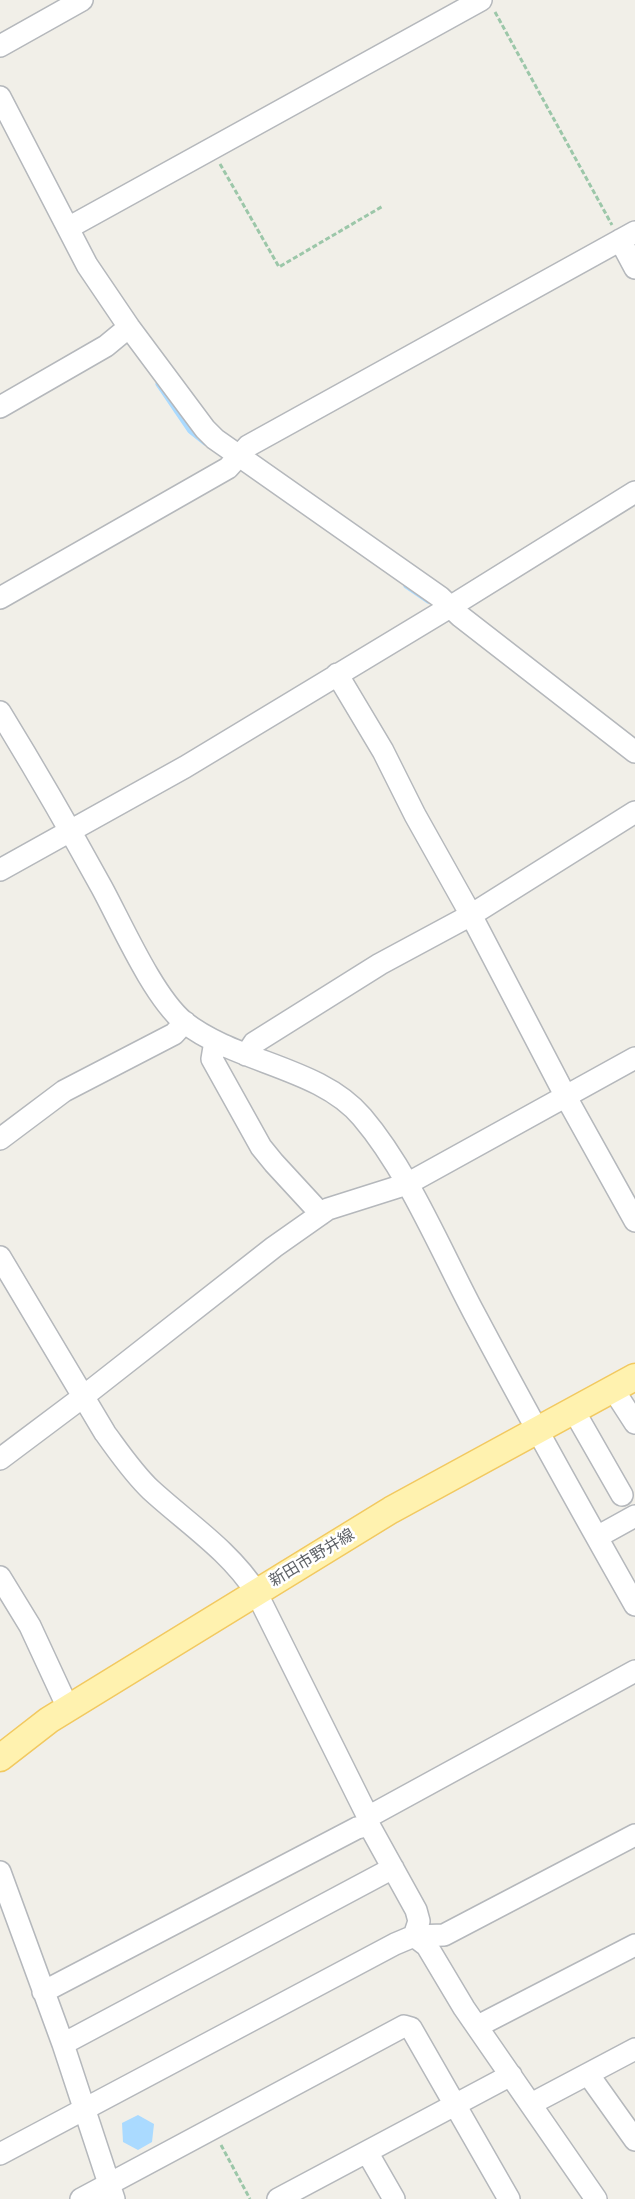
<!DOCTYPE html>
<html>
<head>
<meta charset="utf-8">
<style>
	body { margin:0 }
	canvas { display:block; background:#f1efe8 }
</style>
</head>
<body>
<canvas width="635" height="2199"></canvas>
<script>
const ctx = document.querySelector('canvas').getContext('2d');
ctx.lineJoin = 'round';
function fill(path, color) {
  ctx.fillStyle = color;
  ctx.fill(path, 'evenodd');
}
function stroke(path, color, width, dash) {
  ctx.strokeStyle = color;
  ctx.lineWidth = width;
  ctx.lineCap = dash ? 'butt' : 'round';
  ctx.setLineDash(dash || []);
  ctx.stroke(path);
}
function label(font, color, halo, rows, align = 'center') {
  ctx.font = font + ' Cabin,"Noto Sans JP",sans-serif';
  ctx.lineWidth = 5;
  ctx.setLineDash([]);
  ctx.textBaseline = 'middle';
  ctx.strokeStyle = halo;
  ctx.fillStyle = color;
  for (const [text, x, y, turn = 0] of rows) {
    ctx.save();
    ctx.translate(x, y);
    ctx.rotate((+turn || 0) * Math.PI / 180);
    ctx.textAlign = isNaN(turn) ? turn : align;
    if (halo) ctx.strokeText(text, 0, 0);
    ctx.fillText(text, 0, 0);
    ctx.restore();
  }
}
fill(new Path2D(`
	M138,2115L154,2124L152,2142L138,2150L123,2142L122,2123Z`), '#aadaff');
stroke(new Path2D(`
	M158,384L190,431L205,443
	M406,586L428,601`), '#aadaff', 5);
const minor = new Path2D(`
	M0,46L82,0
	M0,97L87,265L129,327L205,429L215,439L440,597L460,616L635,752
	M68,228L481,0
	M620,240L635,268
	M0,407L106,346L129,327
	M0,598L228,468L248,446L635,232
	M337,674L383,751L415,815L471,915L566,1097L635,1221
	M0,712C35,769 69,828 102,888C122,925 153,996 184,1022C236,1063 320,1067 362,1117C408,1171 440,1249 474,1313C526,1411 580,1508 635,1605
	M0,870L185,767L450,607L635,492
	M215,1041L212,1059L261,1147L274,1163L321,1214
	M246,1055L254,1043L380,964L471,915L635,812
	M0,1139L64,1091L174,1034L185,1022
	M0,1257L105,1433C119,1452 133,1473 151,1490C187,1523 230,1551 256,1592L368,1817L369,1825L416,1910L419,1921L414,1936
	M613,1389L635,1423
	M574,1411L622,1495
	M0,1459L84,1396L274,1247L328,1209L407,1184L635,1058
	M597,1537L635,1516
	M0,1577L30,1626L68,1708
	M368,1817L635,1671
	M0,1872L63,2044L114,2199
	M414,1936L427,1946L464,2008L596,2199
	M43,1992L357,1828L369,1825
	M478,2026L635,1945
	M63,2044L393,1868
	M588,2074L635,2140
	M531,2104L635,2049
	M367,2152L394,2199
	M0,2154L395,1944L414,1936L444,1935L635,1835
	M81,2199L404,2026L411,2028L509,2199
	M278,2199L511,2075`);
const major = new Path2D(`
	M0,1758L49,1720L391,1510L635,1377`);
stroke(minor, '#b5b8bc', 24);
stroke(major, '#f2c960', 29);
stroke(new Path2D(`
	M495,12L612,225
	M220,164L279,267L383,206
	M221,2145L250,2199`), '#9cc7a9', 3, [5, 2.5]);
stroke(minor, '#fff', 21);
stroke(major, '#fff2af', 26);
label('16px', '#5f6368', '#fff', [
	["新田市野井線",312,1558,-31]
]);
</script>
</body>
</html>
